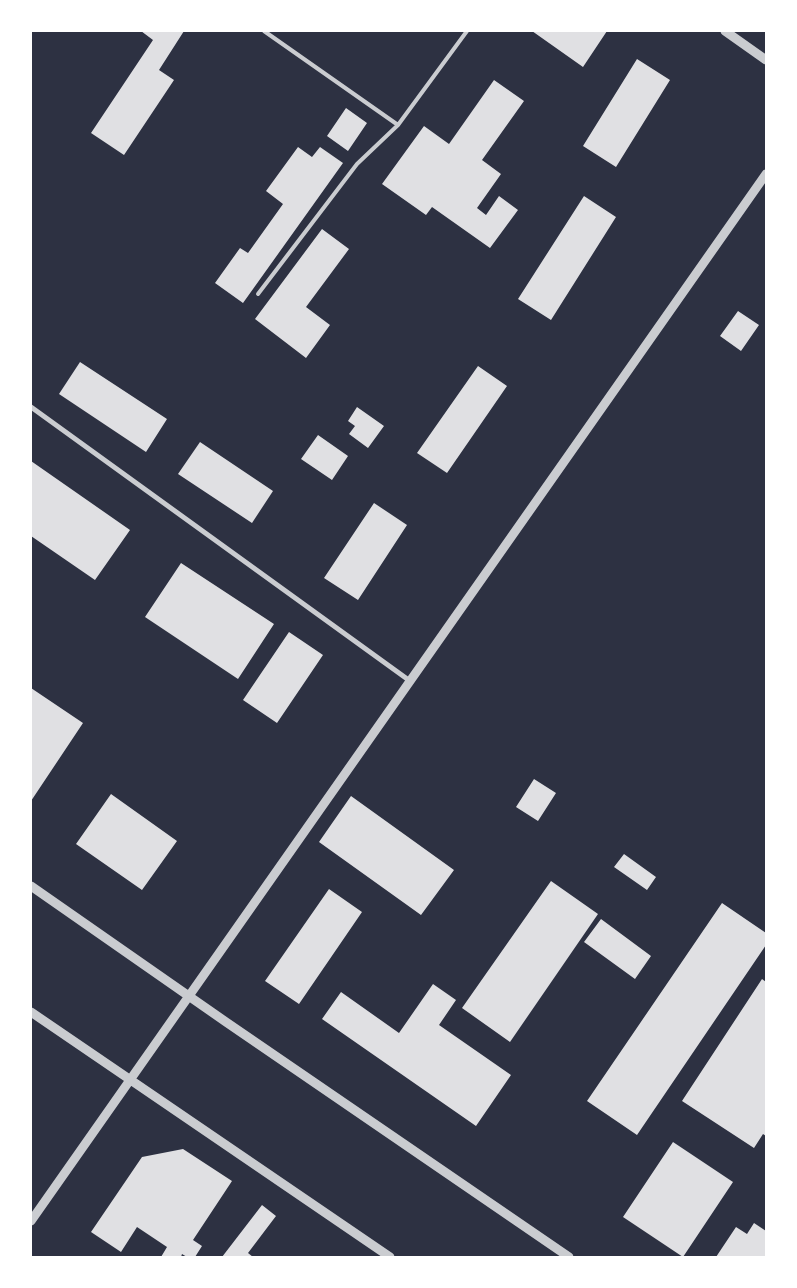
<!DOCTYPE html>
<html>
<head>
<meta charset="utf-8">
<style>
	body { margin:0 }
	#map { position:relative; width:797px; height:1288px; overflow:hidden; background:#2d3142; font-family:Montserrat,sans-serif }
	canvas { display:block }
	.frame { position:absolute; inset:0; border:32px solid #fff; pointer-events:none }
</style>
</head>
<body>
<div id="map">
<canvas width="797" height="1288"></canvas>
<div class="frame"></div>
</div>
<script>
const ctx = document.querySelector('canvas').getContext('2d');
ctx.lineJoin = 'round';
function fill(path, color) {
  ctx.fillStyle = color;
  ctx.fill(path, 'evenodd');
}
function stroke(path, color, width, dash) {
  ctx.strokeStyle = color;
  ctx.lineWidth = width;
  ctx.lineCap = dash ? 'butt' : 'round';
  ctx.setLineDash(dash || []);
  ctx.stroke(path);
}
fill(new Path2D(`
	M141,31H184L159,70L174,80L124,155L91,133L153,40Z
	M532,31H607L583,67Z
	M637,59L670,80L616,167L583,146Z
	M494,80L524,101L482,160L501,174L477,208L486,215L499,196L518,210L490,248L432,207L426,215L382,184L424,126L449,144Z
	M346,108L367,123L348,151L327,136Z
	M298,147L312,157L320,147L343,163L243,303L215,283L240,248L248,253L283,204L266,191Z
	M584,196L616,217L551,320L518,299Z
	M322,229L349,249L306,307L330,325L306,358L255,319Z
	M738,311L759,325L741,351L720,336Z
	M80,362L167,419L146,452L59,394Z
	M478,366L507,386L447,473L417,453Z
	M357,407L384,426L368,448L349,434L355,426L348,421Z
	M318,435L348,456L332,480L301,459Z
	M200,442L273,491L252,523L178,474Z
	M31,461L130,530L95,580L31,536Z
	M374,503L407,525L358,600L324,578Z
	M181,563L274,624L238,679L145,617Z
	M289,632L323,655L277,723L243,700Z
	M31,688L83,723L31,801Z
	M534,779L556,793L538,821L516,807Z
	M111,794L177,841L142,890L76,844Z
	M351,796L454,870L421,915L319,842Z
	M624,854L656,877L647,890L614,867Z
	M551,881L598,914L510,1042L462,1008Z
	M329,889L362,912L299,1004L265,981Z
	M722,903L766,933V945L637,1135L587,1101Z
	M601,919L651,956L635,979L584,942Z
	M762,979L766,982V1136L763,1134L754,1148L682,1101Z
	M433,984L456,1000L439,1025L511,1075L476,1126L322,1019L341,992L399,1033Z
	M673,1142L733,1182L683,1257L623,1217Z
	M183,1149L232,1181L193,1240L202,1246L195,1257H187L182,1254L181,1257H161L167,1247L137,1227L121,1252L91,1232L142,1157Z
	M262,1205L276,1216L248,1253L253,1257H222Z
	M754,1223L766,1231V1257H716L736,1227L747,1234Z`), '#e0e0e3');
stroke(new Path2D(`
	M264,31L398,125
	M258,294L357,164L398,125L467,31`), '#caccd0', 4);
stroke(new Path2D(`
	M31,407L410,681`), '#caccd0', 5);
stroke(new Path2D(`
	M725,31L766,60
	M31,886L226,1022L569,1257
	M31,1012L390,1257
	M31,1221L766,174`), '#caccd0', 9);
</script>
</body>
</html>
